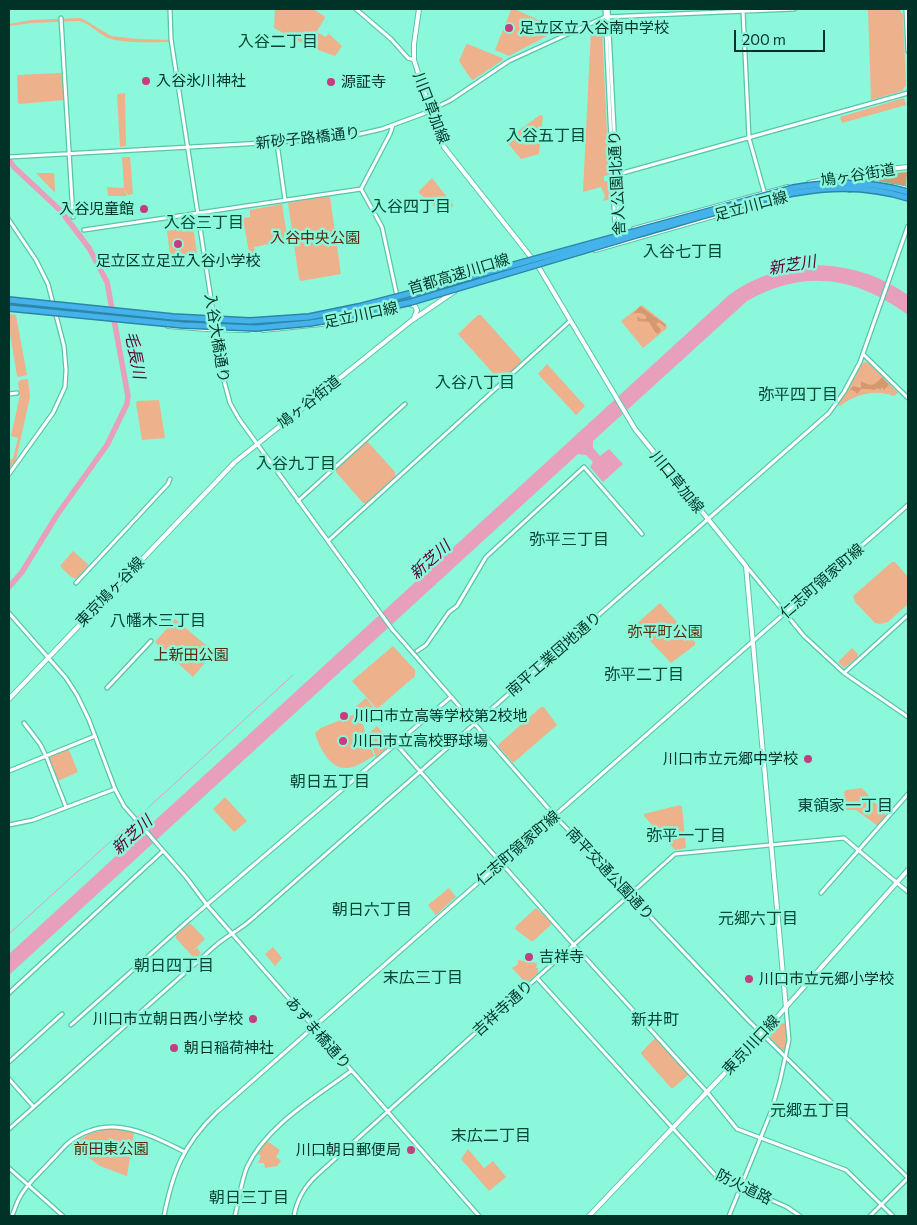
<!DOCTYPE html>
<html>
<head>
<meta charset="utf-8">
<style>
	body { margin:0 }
	#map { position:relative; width:917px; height:1225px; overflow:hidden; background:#8bf7db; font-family:Commissioner,sans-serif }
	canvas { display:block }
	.frame { position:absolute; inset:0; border:10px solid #003228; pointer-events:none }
	.scale { position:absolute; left:734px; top:30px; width:91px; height:22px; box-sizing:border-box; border:2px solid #003228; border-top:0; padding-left:6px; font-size:15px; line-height:18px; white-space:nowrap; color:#003228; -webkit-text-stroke:4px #8bf7db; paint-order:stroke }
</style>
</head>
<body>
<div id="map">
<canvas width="917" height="1225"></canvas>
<div class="frame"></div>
<div class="scale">200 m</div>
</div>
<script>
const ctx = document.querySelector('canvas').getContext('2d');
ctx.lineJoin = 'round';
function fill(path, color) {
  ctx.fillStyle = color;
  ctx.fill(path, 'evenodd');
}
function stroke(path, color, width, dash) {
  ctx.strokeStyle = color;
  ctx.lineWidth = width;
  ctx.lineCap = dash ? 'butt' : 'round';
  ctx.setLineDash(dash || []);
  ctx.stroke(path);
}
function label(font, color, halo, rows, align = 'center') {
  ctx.font = font + ' Commissioner,"Noto Sans JP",sans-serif';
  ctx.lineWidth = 5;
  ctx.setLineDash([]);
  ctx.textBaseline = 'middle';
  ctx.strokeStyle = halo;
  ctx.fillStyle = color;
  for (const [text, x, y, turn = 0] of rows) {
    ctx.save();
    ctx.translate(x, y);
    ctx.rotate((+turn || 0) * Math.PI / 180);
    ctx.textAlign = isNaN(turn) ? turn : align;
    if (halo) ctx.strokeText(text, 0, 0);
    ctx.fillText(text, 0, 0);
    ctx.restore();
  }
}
fill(new Path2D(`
	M275,9H313L324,16L325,18L309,44L306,45L274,28Z
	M514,9L541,21L547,36L509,56L495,50L511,10Z
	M898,9L903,14L906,85L902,91L871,100L868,10Z
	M79,18L83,19L111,36L138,39L170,40V42C154,42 120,44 106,37C97,32 89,23 79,21L31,23L9,26V24L31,20Z
	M596,27H599L602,30L609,175L604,176V181H609L610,199L603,201L605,196L601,187L583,192L591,29Z
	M319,33L325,37L329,34L342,46L335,56L313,48L312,46Z
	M468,44L502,58L503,60L473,80L471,79L459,61L466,45Z
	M62,73L64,100L19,104L18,102L17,75Z
	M125,93L126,146L120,147L117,94Z
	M904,98L906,105L842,123L840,117Z
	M540,115L543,116L539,154L521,159L507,142V139Z
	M122,157H130L133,194L128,195L124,188L127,196H108L107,187L124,188Z
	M36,173H54L55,191L54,192Z
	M432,178L454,206L439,210L419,193V191Z
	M328,195L330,197L341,274L301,281L299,279L288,203Z
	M282,204L287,236H284V241L254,247L255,253H249L243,218L250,217V210Z
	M193,227L197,253L193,254L194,256L180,258V261L171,262L167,231Z
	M642,305L666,324L667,328L643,348L621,321Z
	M9,314L16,315L27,375L18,377L17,376L9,327Z
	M478,315H481L521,360V363L501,380H499L458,334Z
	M864,362L869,363L898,393L894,396C875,389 856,394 840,406L838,405L861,365Z
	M547,364L585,406L576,415L538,374Z
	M28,379L30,397L16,460L9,469V459H13L18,438L11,436L20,395L18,383L20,380Z
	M159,400L165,438L142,440L136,403L138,401Z
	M367,441L395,472V477L366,503H363L336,472V469Z
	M73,551L89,565L76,579L70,576L60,566Z
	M892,562H895L908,577V604L888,622L880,624L875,623L855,602L853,596Z
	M660,603L695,642V645L671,663L635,625Z
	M175,619L214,652L193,677L155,642Z
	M393,646L415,670V676L377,709L352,681Z
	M852,648L858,654L857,658L844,668L838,662Z
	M366,698L376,710L365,721L354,708Z
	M541,707H544L557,725L513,763L498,746L499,744Z
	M355,714L360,717L374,756C366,760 357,767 348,768C330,770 319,747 315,733L321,728Z
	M377,726L392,743L376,758L368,734Z
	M68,748L78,772L58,781L49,757Z
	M862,788L885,814V817L878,826L856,810H846L844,792L846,790Z
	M225,797L247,821L234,832L213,809Z
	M680,805L682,807L686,848L675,850L644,816V814Z
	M449,888L456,897L436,915L428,905Z
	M536,908L551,922V925L533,941H531L515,929L516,926Z
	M189,924H191L205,939L192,952L197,948L201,953L197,957H193L176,938V935Z
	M273,947L282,958L275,966L265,954Z
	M518,960L537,963L536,968H538V973L526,983L512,968L518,964Z
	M780,1022L786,1024V1048L783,1051L768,1035Z
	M655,1038H657L687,1072L688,1075L673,1088H671L642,1055L641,1053Z
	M106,1129H118L134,1132L127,1176L100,1166L71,1145L89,1134Z
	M267,1141L280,1150L276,1157L281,1161L277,1166L265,1168L264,1163H258L261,1156L258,1154Z
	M468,1149L484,1168L493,1161L506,1177L489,1191L461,1159Z`), '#edb28b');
fill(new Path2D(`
	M907,172L906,186L878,181V175Z
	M640,306L666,325L665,327L659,322L656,324L661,330L658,334L655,332L649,322L638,321L637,316L641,319H646V316C641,312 638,313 633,314Z
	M882,377L889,385L884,390L882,387L880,390L878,388L874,390L869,389H861L857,394L855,391L850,390L853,386L861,388V381C871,387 874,386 882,377Z`), '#d6996f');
fill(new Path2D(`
	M810,265C847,265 878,274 908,295V315C857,277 804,268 747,301L593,441V448L600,456L609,449L623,464L603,482L590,467L593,462L586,455L578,454L9,975V954L729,295C753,277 780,269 810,265Z`), '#e79fbb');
stroke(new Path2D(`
	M137,818L293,675
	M9,934L134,820`), '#e79fbb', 1);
stroke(new Path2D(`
	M9,160L14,167L61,211L89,248L107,282L128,396L127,404L107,445L57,515L22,572L9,587`), '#e79fbb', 5.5);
const tertiary = new Path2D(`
	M170,9L171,39L223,377L230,403L239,419L392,629L555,816L747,1019L908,1178
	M356,9L391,39L408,58L414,60
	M605,9L615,229L617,238
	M608,9L619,228L621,235
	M906,9L908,51
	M743,11L749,138L765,195
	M61,18L73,217
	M277,143L285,200
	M9,157L281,142L347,137L382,129L425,113L451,100L509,61L605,17L794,9
	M612,176L908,93
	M361,189L382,227L397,296
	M9,220L36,260L48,284L64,346L66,370L65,387L53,413L9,474
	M84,230L361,189L390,134L393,125
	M863,354L908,398
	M9,394L17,393
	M298,501L405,404
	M328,541L570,321
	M746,566L804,636L844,673L908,717
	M76,583L168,484L170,479
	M9,613L66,678L77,695L89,720L115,789L124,806L186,877L207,905L479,1216
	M417,651L426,645L449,612L457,606L486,557L584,467L642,534
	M844,673L908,615
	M107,688L151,641
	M24,723L40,744L46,756L66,807
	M396,744L573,944L707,1092L737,1129L846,1170L893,1216
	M9,771L95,736
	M9,825L33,820L115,789
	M821,893L908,794
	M537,978L716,1176L787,1207L800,1216
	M9,993L163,851
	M71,1025L190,919L451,697
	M9,1062L62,1014
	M9,1079L33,1106
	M9,1129L214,947C226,936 240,930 252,919L829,413L844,392L860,362L908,226
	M9,1168L63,1216
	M12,1216C15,1209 17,1201 21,1195C28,1183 39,1174 49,1163C55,1157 61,1150 67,1144C107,1111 146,1133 185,1152
	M164,1216C173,1171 183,1145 217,1112L908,505
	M235,1216C239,1200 241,1182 247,1167C266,1126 316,1097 351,1071
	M294,1216C297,1199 305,1186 317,1175L675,854L844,838L908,892
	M729,1216L771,1112L780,1081L789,1040L786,1008
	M870,1216L908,1178`);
const secondary = new Path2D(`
	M419,9L414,44V60L437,131L444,147L538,266L635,429L746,566L786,1008
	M847,181L876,183L908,189
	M809,183L862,172L908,167
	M850,190L851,181L854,177L881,172
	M634,229L788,187
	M595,250L759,203
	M410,304L415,306L417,310L414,318
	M168,326L206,329L248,330
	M263,330L321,324L393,308
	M9,699L235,462L411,321L455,291
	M589,1216L762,1034L908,870`);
const motorway = new Path2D(`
	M324,316L398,300L461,282`);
stroke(tertiary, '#58c5ab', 5.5);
stroke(secondary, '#58c5ab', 6);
stroke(motorway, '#2d86a7', 8);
stroke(tertiary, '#fff', 3);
stroke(secondary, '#fff', 4);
stroke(motorway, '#45b3eb', 5);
const motorwayBridge = new Path2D(`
	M9,300L173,317L250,321L309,317L358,307L412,293L793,188C832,181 870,181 908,192
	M9,308L183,325L256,328L310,323L335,319L411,302C486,280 561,257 636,235C668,226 701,216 734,207C794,191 847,179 908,198`);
stroke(motorwayBridge, '#2d86a7', 8, []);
stroke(motorwayBridge, '#45b3eb', 5);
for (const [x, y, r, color] of [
	[509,28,5,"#c43d7e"],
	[146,81,5,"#c43d7e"],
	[331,82,5,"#c43d7e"],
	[144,209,5,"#c43d7e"],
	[178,244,5,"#c43d7e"],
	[344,716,5,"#c43d7e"],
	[343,741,5,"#c43d7e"],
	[808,759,5,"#c43d7e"],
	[529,957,5,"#c43d7e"],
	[749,979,5,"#c43d7e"],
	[253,1019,5,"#c43d7e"],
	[174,1048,5,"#c43d7e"],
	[411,1150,5,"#c43d7e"]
]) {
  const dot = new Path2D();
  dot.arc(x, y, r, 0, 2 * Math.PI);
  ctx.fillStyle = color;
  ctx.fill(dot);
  stroke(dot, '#8bf7db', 2);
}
label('15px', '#003228', '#8bf7db', [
	["足立区立入谷南中学校",519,28],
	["入谷氷川神社",156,81],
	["源証寺",341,82],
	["入谷児童館",134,209,"right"],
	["足立区立足立入谷小学校",178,261,"center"],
	["川口市立高等学校第2校地",354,716],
	["川口市立高校野球場",353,741],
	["川口市立元郷中学校",798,759,"right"],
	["吉祥寺",539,957],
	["川口市立元郷小学校",759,979],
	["川口市立朝日西小学校",243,1019,"right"],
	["朝日稲荷神社",184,1048],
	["川口朝日郵便局",401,1150,"right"]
], 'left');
label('15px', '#003228', '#8bf7db', [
	["川口草加線",431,108,69],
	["新砂子路橋通り",308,138,-6],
	["鳩ヶ谷街道",858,175,-9],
	["舎人公園北通り",617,183,-93],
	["足立川口線",751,206,-15],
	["首都高速川口線",459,274,-17],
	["足立川口線",361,315,-12],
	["入谷大橋通り",217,338,81],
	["鳩ヶ谷街道",309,402,-38],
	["川口草加線",677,482,51],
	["仁志町領家町線",822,581,-41],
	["東京鳩ヶ谷線",110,592,-46],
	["南平工業団地通り",554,654,-41],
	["仁志町領家町線",518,848,-41],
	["南平交通公園通り",610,874,47],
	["吉祥寺通り",503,1008,-42],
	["あずま橋通り",318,1033,49],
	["東京川口線",751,1045,-47],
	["防火道路",744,1187,26]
]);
label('15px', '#562d0d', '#8bf7db', [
	["入谷中央公園",315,238],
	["弥平町公園",665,632],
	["上新田公園",191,655],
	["前田東公園",111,1149]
]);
label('16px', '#044639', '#8bf7db', [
	["入谷二丁目",278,42],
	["入谷五丁目",546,136],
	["入谷四丁目",411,207],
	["入谷三丁目",204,223],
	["入谷七丁目",683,252],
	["入谷八丁目",475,383],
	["弥平四丁目",798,395],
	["入谷九丁目",296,464],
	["弥平三丁目",569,540],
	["八幡木三丁目",158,621],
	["弥平二丁目",644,675],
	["朝日五丁目",330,782],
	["東領家一丁目",845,806],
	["弥平一丁目",686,836],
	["朝日六丁目",372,910],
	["元郷六丁目",758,919],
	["朝日四丁目",174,966],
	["末広三丁目",423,978],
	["新井町",655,1020],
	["元郷五丁目",810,1111],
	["末広二丁目",491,1136],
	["朝日三丁目",249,1198]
]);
label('italic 16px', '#590332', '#8bf7db', [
	["新芝川",792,265,-9],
	["毛長川",135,355,79],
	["新芝川",430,560,-42],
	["新芝川",132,835,-43]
]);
</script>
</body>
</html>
